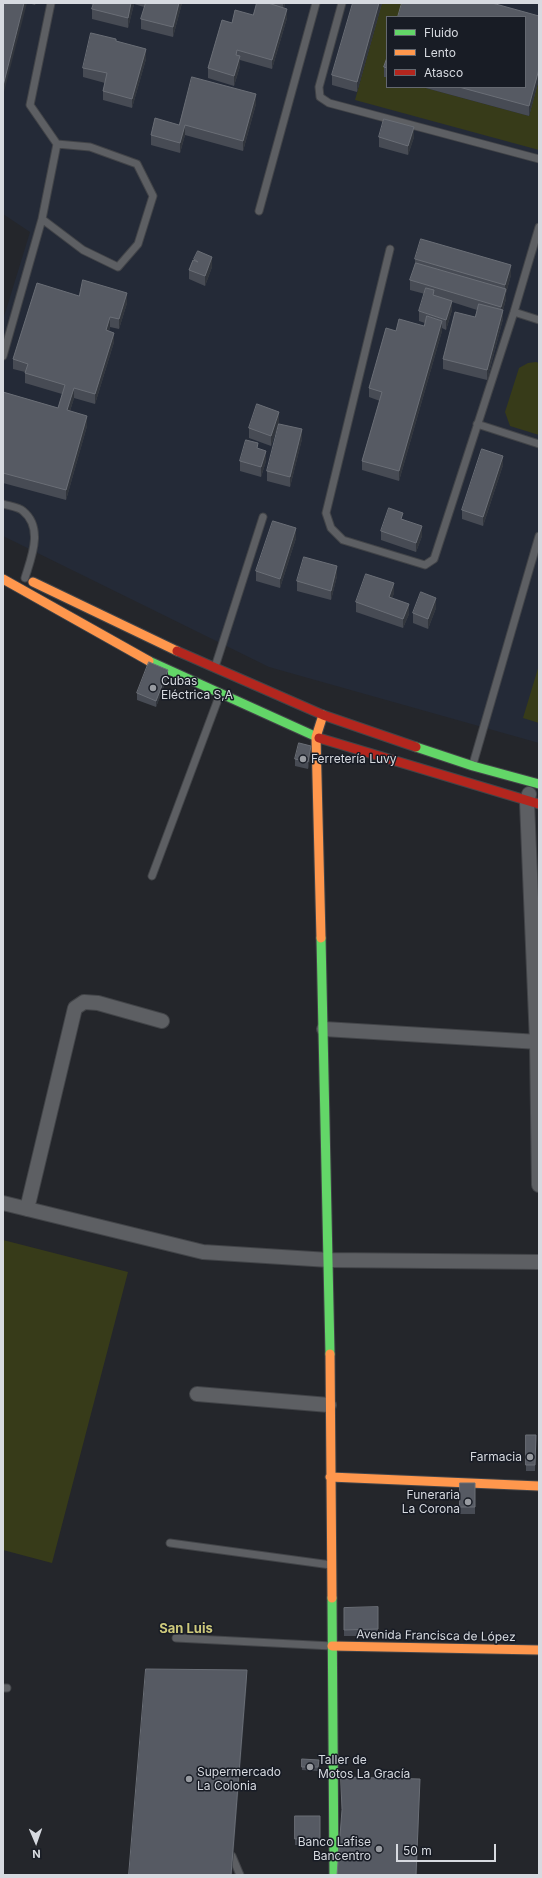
<!DOCTYPE html>
<html>
<head>
<meta charset="utf-8">
<style>
	body { margin:0 }
	#map { position:relative; width:542px; height:1878px; overflow:hidden; background:#24262b; font-family:Inter,sans-serif }
	canvas { display:block }
	.frame { position:absolute; inset:0; border:4px solid #d7dae0; pointer-events:none }
	.legend { position:absolute; left:386px; top:16px; width:140px; height:72px; box-sizing:border-box; background:#181c25; border:1px solid #646870; margin:0; padding:5px 7px; list-style:none; font-size:12px; color:#d7dae0 }
	.legend li { display:flex; align-items:center; gap:8px; height:20px }
	.legend b { width:20px; border:1px solid #646870 }
	.north { position:absolute; left:16px; top:1822px; width:40px; height:40px; -webkit-text-stroke:3px #181c25; paint-order:stroke; rotate:178deg; font-size:11px; font-weight:700; line-height:16px; text-align:center; color:#d7dae0 }
	.north::after { content:''; display:block; margin:auto; width:14px; height:18px; background:#d7dae0; clip-path:polygon(50% 0,100% 100%,50% 72%,0 100%) }
	.scale { position:absolute; left:396px; top:1844px; width:100px; height:18px; box-sizing:border-box; border:2px solid #d7dae0; border-top:0; padding-left:5px; font-size:12px; line-height:14px; white-space:nowrap; color:#d7dae0; -webkit-text-stroke:3px #181c25; paint-order:stroke }
</style>
</head>
<body>
<div id="map">
<canvas width="542" height="1878"></canvas>
<div class="frame"></div>
<ul class="legend">
<li><b style="height:5px;background:#63d668"></b>Fluido</li>
<li><b style="height:5px;background:#ff974d"></b>Lento</li>
<li><b style="height:5px;background:#b3261e"></b>Atasco</li>
</ul>
<div class="north">N</div>
<div class="scale">50 m</div>
</div>
<script>
const ctx = document.querySelector('canvas').getContext('2d');
ctx.lineJoin = 'round';
function fill(path, color) {
  ctx.fillStyle = color;
  ctx.fill(path, 'evenodd');
}
function stroke(path, color, width, dash) {
  ctx.strokeStyle = color;
  ctx.lineWidth = width;
  ctx.lineCap = dash ? 'butt' : 'round';
  ctx.setLineDash(dash || []);
  ctx.stroke(path);
}
function label(font, color, halo, rows, align = 'center') {
  ctx.font = font + ' Inter,sans-serif';
  ctx.lineWidth = 3;
  ctx.setLineDash([]);
  ctx.textBaseline = 'middle';
  ctx.strokeStyle = halo;
  ctx.fillStyle = color;
  for (const [text, x, y, turn = 0] of rows) {
    ctx.save();
    ctx.translate(x, y);
    ctx.rotate((+turn || 0) * Math.PI / 180);
    ctx.textAlign = isNaN(turn) ? turn : align;
    if (halo) ctx.strokeText(text, 0, 0);
    ctx.fillText(text, 0, 0);
    ctx.restore();
  }
}
fill(new Path2D(`
	M3,3H539V743L269,667L3,536V320L30,232L3,214ZM387,17H525V87H387Z`), '#242a37');
fill(new Path2D(`
	M382,3H405L401,17H387V67L385,77H387V87H422L529,116L539,79V150L355,100Z
	M536,362L539,363V435L510,426L505,412L519,368L528,363Z
	M539,665V723L523,718Z
	M3,1240L128,1272L52,1563L3,1550Z`), '#373b19');
const lane = new Path2D(`
	M342,3L319,87L320,97L329,103L539,159
	M259,211L316,3
	M42,219L83,250L118,267L138,244L153,196L137,164L90,147L57,144
	M390,249L326,513L331,528L343,540L425,565L434,559L514,312L539,227
	M514,312L539,320
	M3,356L42,219L57,144L30,105L51,3
	M477,424L539,444
	M3,504C9,506 19,507 23,511C44,528 31,558 25,578
	M215,667L263,517
	M473,764L539,536
	M152,876L220,694
	M170,1543L331,1565
	M176,1638L332,1646
	M3,1688H7
	M228,1853L232,1856L240,1875`);
const street = new Path2D(`
	M529,794L527,802L537,1042L539,1185
	M324,1029L539,1042
	M3,1203L203,1252L329,1260L539,1262
	M27,1209L75,1008L84,1002L98,1003L162,1021
	M197,1394L329,1405`);
const fast = new Path2D(`
	M149,661L319,738
	M416,747L473,766L539,784
	M321,938L330,1354
	M332,1598L334,1875`);
const slow = new Path2D(`
	M3,579L149,661
	M33,582L177,651
	M321,938L316,737L323,715
	M330,1354L332,1598
	M330,1477L539,1486
	M332,1646L539,1650`);
const jam = new Path2D(`
	M177,651L323,715L416,747
	M319,738L539,804`);
stroke(lane, '#424448', 9);
stroke(street, '#424448', 16);
stroke(fast, '#424448', 11);
stroke(slow, '#424448', 11);
stroke(jam, '#424448', 11);
stroke(lane, '#5d5f63', 7);
stroke(street, '#5d5f63', 14);
stroke(fast, '#63d668', 9);
stroke(slow, '#ff974d', 9);
stroke(jam, '#b3261e', 9);
fill(new Path2D(`
	M28,3H36L35,5Z
	M88,3H182L173,37L141,29V19L144,7L134,4L128,28L92,19V9L93,5Z
	M254,3H285L284,8L287,18L272,69L240,60V66L234,86L208,78V68L232,23L253,15L257,4Z
	M353,3H382L357,92L332,85V75Z
	M539,16V79L529,116L422,87H525Z
	M116,42L146,59L132,108L103,100V91L105,83L83,77V68Z
	M387,58V77H384V67Z
	M256,104L243,151L185,135L180,153L151,145V135L179,125Z
	M379,137H414L408,155L379,147Z
	M194,259L212,267L205,286L189,279V270Z
	M415,259L511,275L506,293V299L503,310V319L487,380L443,369V359L475,317L477,310L452,302V310L446,330L442,328V331L399,481L362,470V461L380,401L369,397V388L396,331L424,326L425,323L419,321V311L425,294L410,290V280L415,263Z
	M79,296L127,303L119,329L110,327L109,331L114,342L95,404L74,398L70,411L87,426L66,500L3,483V392L58,408L62,394L25,383V372L13,369V359Z
	M279,422L271,446L249,438V428Z
	M302,439L290,487L267,481V471Z
	M258,449L266,461L261,477L240,471V461Z
	M503,465L483,526L462,519V510Z
	M403,519L422,536L416,552L381,540V531Z
	M296,538L280,588L256,581V571Z
	M337,576L331,600L297,591V581Z
	M394,593L392,598L409,614L403,628L356,612V602Z
	M436,608L428,629L413,623V613Z
	M168,676L156,707L137,700V693Z
	M311,753L308,769L295,766V759Z
	M526,1435H536L535,1471H526Z
	M460,1483H475V1514H460Z
	M378,1607V1636H344V1608Z
	M302,1759L319,1760L318,1771L302,1770Z
	M295,1816H320V1845H295Z`), '#474b54');
fill(new Path2D(`
	M24,3H27L3,96V86Z
	M131,3H134V4L128,28V18Z
	M179,3H182L173,37V27Z
	M283,3H285L283,11Z
	M379,3H382L357,92V82Z
	M287,9V18L272,69V60Z
	M146,49V59L132,108V99Z
	M240,56V66L234,86V76Z
	M539,69V79L529,116V106Z
	M256,94V104L243,151V141Z
	M185,125V135L180,153V143Z
	M414,127V137L408,155V146Z
	M212,257V267L205,286V276Z
	M511,265V275L506,293V299L503,310V319L487,380V370L501,317V307L505,291V285Z
	M127,293V303L119,329V319Z
	M452,301V310L446,330V320Z
	M110,317V327L106,340V330Z
	M442,321V331L399,481V471Z
	M114,333V342L95,404V394Z
	M74,388V398L67,420V410Z
	M279,412V422L271,446V436Z
	M87,416V426L66,500V490Z
	M302,429V439L290,487V477Z
	M266,451V461L261,477V467Z
	M503,456V465L483,526V517Z
	M422,526V536L416,552V543Z
	M296,528V538L280,588V579Z
	M337,566V576L331,600V591Z
	M394,583V593L389,607V597Z
	M436,598V608L428,629V619Z
	M409,604V614L403,628V619Z
	M168,670V676L156,707V701Z
	M311,746V753L308,769V762Z
	M247,1670V1682L232,1875H231Z
	M420,1779L417,1875H416Z`), '#32363d');
const building = new Path2D(`
	M3,3H24L3,86Z
	M94,3H131L128,18L92,9Z
	M146,3H179L173,27L141,19Z
	M257,3H268L287,9L272,60L237,50L236,55L240,56L234,76L208,68L222,20L232,23L235,10L253,15Z
	M353,3H379L357,82L332,75Z
	M402,3H492L539,16V69L529,106L459,87H525V17H398Z
	M91,33L116,39V41L146,49L132,99L103,91L107,73L83,68Z
	M387,58V68L384,67Z
	M192,77L256,94L243,141L185,125L180,143L151,135L155,118L179,125Z
	M384,119L414,127L408,146L379,137Z
	M421,239L511,265L505,285L415,259Z
	M198,251L212,257L205,276L189,270L193,260L198,262L194,259Z
	M416,263L506,289L501,307L410,280Z
	M83,280L127,293L119,319L110,317L106,330L114,333L95,394L74,388L67,410L87,416L66,490L3,473V392L58,408L65,385L25,373L28,364L13,359L37,283L79,296Z
	M426,288L434,290L433,295L452,301L446,320L419,311Z
	M479,304L503,310L487,370L443,359L455,312L475,317Z
	M427,316L442,321L399,471L362,461L382,392L369,388L386,328L396,331L399,319L424,326Z
	M257,404L279,412L271,436L249,428Z
	M279,424L302,429L290,477L267,471Z
	M246,440L258,443L257,448L266,451L261,467L240,461Z
	M482,449L503,456L483,517L462,510Z
	M389,508L403,513L401,519L422,526L416,543L381,531Z
	M273,521L296,528L280,579L256,571Z
	M304,557L337,566L331,591L297,581Z
	M366,574L394,583L389,597L409,604L403,619L356,602Z
	M421,592L436,598L428,619L413,613Z
	M149,662L168,670L156,701L137,693Z
	M299,743L311,746L308,762L295,759Z
	M526,1435H536L535,1465H526Z
	M460,1483H475V1507H460Z
	M378,1607V1629L344,1630V1608Z
	M146,1669L247,1670L231,1875H129Z
	M302,1759L319,1760L318,1767H302Z
	M341,1777L420,1779L416,1875H337L342,1810Z
	M295,1816H320V1839H295Z`);
fill(building, '#565a63');
stroke(building, '#6a6e76', 1);
for (const [x, y, r, color] of [
	[153,688,4,"#989ba1"],
	[303,759,4,"#989ba1"],
	[530,1457,4,"#989ba1"],
	[468,1502,4,"#989ba1"],
	[310,1767,4,"#989ba1"],
	[189,1779,4,"#989ba1"],
	[379,1849,4,"#989ba1"]
]) {
  const dot = new Path2D();
  dot.arc(x, y, r, 0, 2 * Math.PI);
  ctx.fillStyle = color;
  ctx.fill(dot);
  stroke(dot, '#181c25', 1.5);
}
label('12px', '#d7dae0', '#181c25', [
	["Cubas",161,681],
	["Eléctrica S,A",161,695],
	["Ferretería Luvy",311,759],
	["Farmacia",522,1457,"right"],
	["Funeraria",460,1495,"right"],
	["La Corona",460,1509,"right"],
	["Taller de",318,1760],
	["Motos La Gracía",318,1774],
	["Supermercado",197,1772],
	["La Colonia",197,1786],
	["Banco Lafise",371,1842,"right"],
	["Bancentro",371,1856,"right"]
], 'left');
label('12px', '#d7dae0', '#181c25', [
	["Avenida Francisca de López",436,1636,1]
]);
label('bold 13px', '#cec97b', '#181c25', [
	["San Luis",186,1629]
]);
</script>
</body>
</html>
